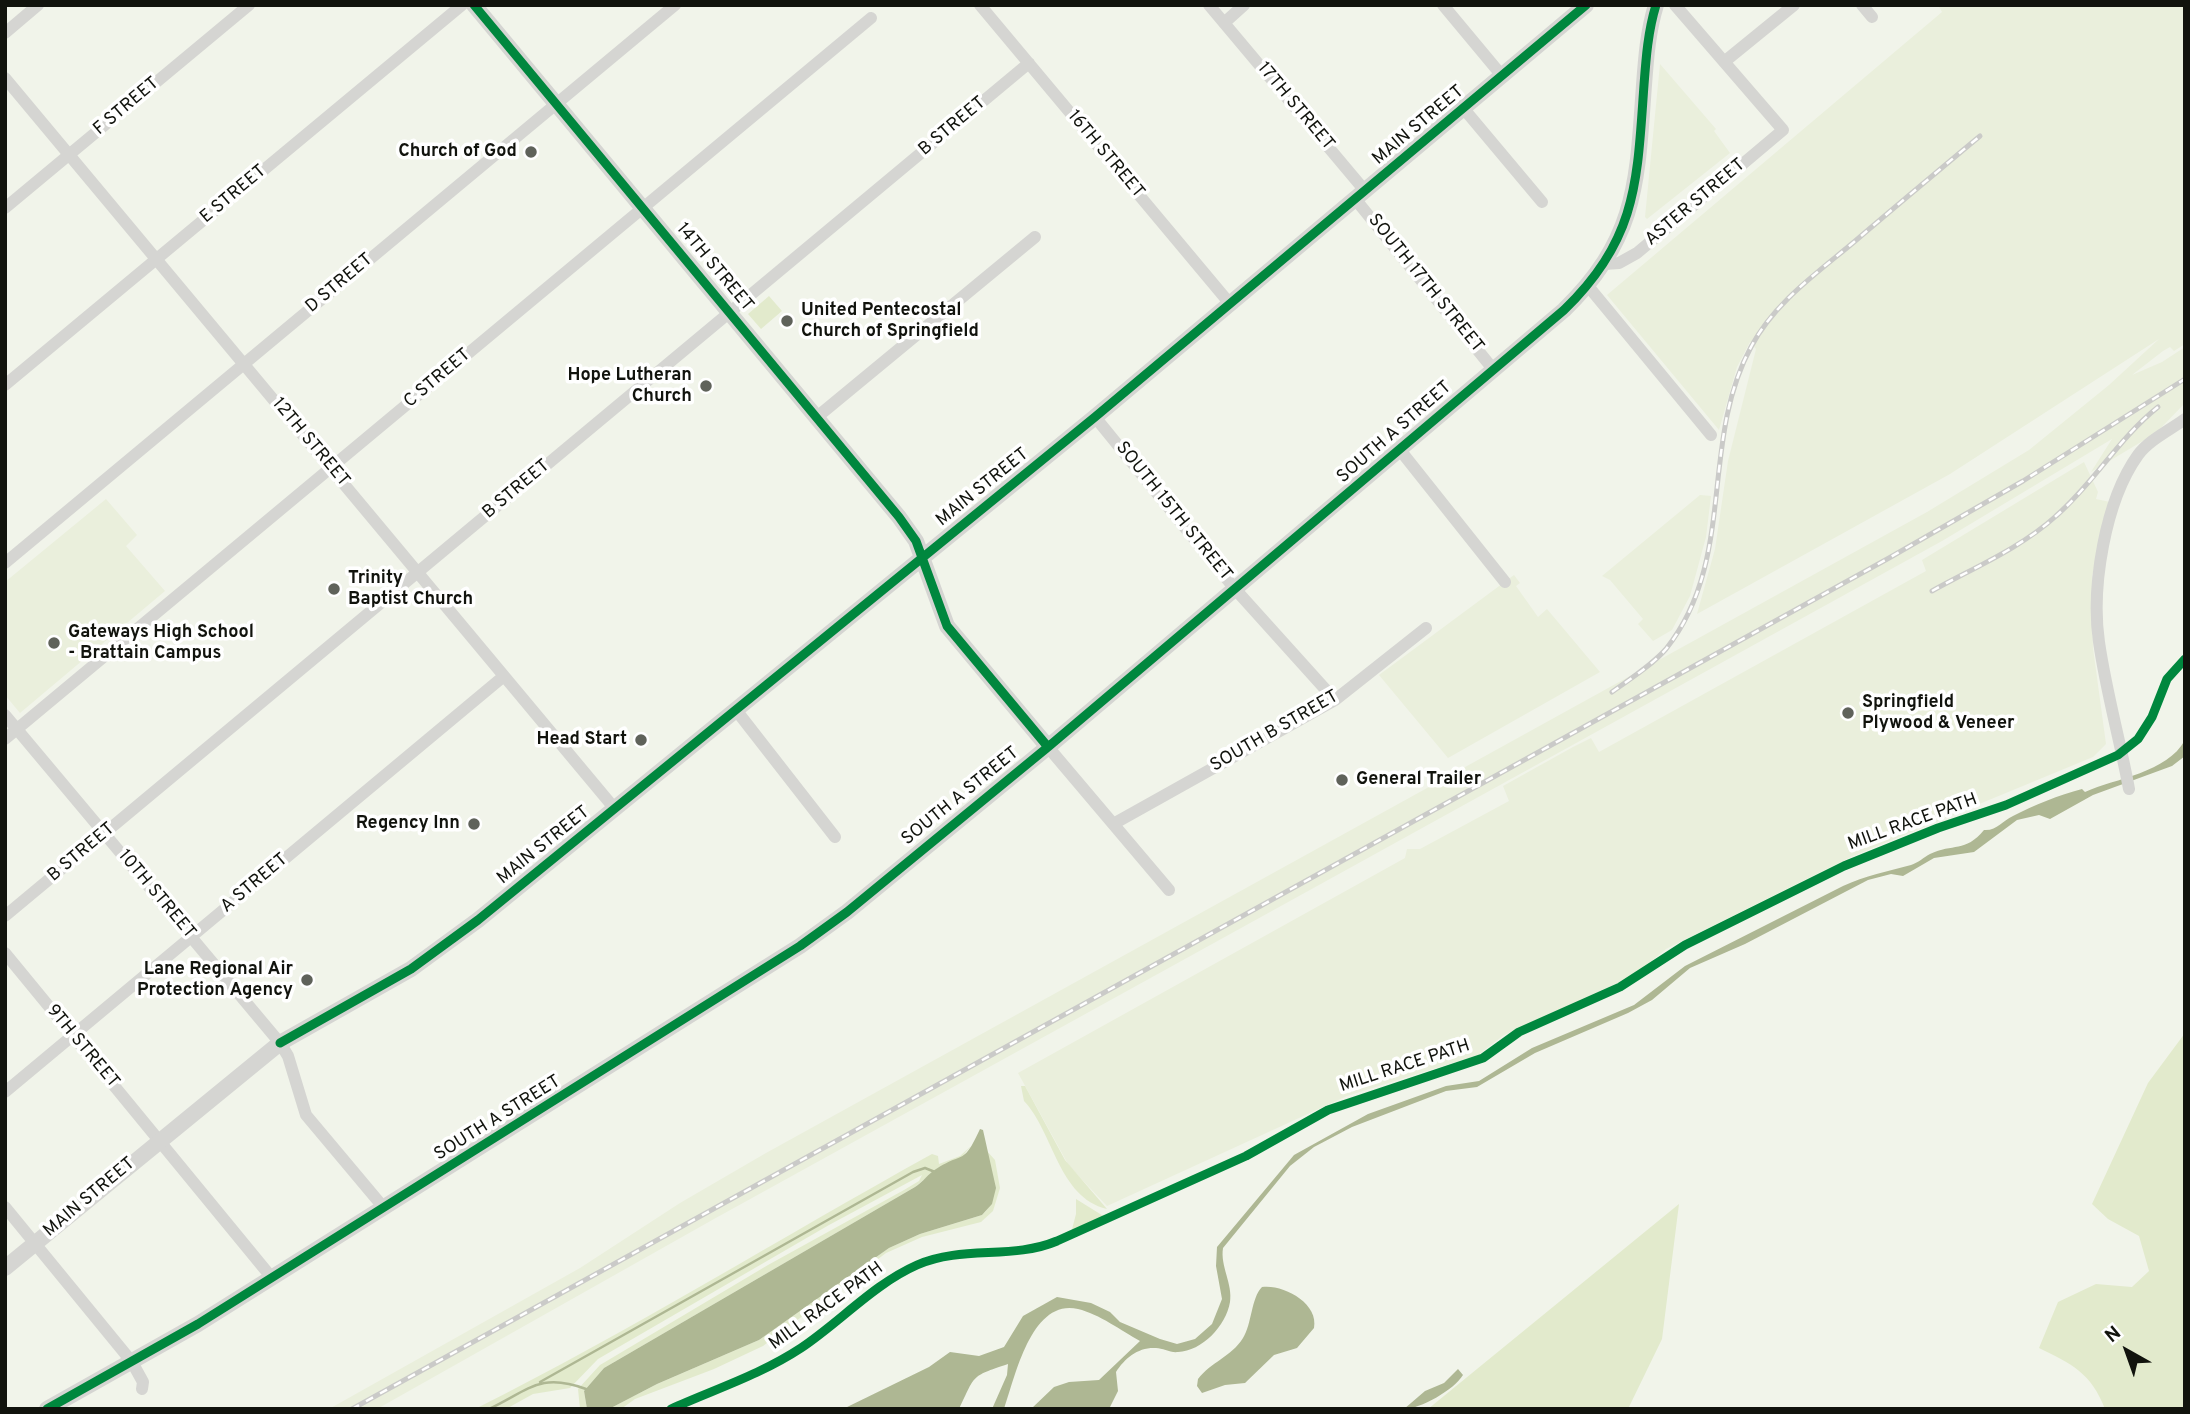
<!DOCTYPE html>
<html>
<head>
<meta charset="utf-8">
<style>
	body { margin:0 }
	#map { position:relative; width:2190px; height:1414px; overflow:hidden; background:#f1f4ea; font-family:Overpass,sans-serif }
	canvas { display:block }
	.frame { position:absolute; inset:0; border:7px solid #11130d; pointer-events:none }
	.north { position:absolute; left:2092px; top:1316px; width:70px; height:70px; -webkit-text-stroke:5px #fff; paint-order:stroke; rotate:320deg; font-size:19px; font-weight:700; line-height:28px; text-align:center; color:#11130d }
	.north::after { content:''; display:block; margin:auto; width:24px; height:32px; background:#11130d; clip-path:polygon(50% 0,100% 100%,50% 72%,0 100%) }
</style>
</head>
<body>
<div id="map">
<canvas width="2190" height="1414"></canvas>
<div class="frame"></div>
<div class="north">N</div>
</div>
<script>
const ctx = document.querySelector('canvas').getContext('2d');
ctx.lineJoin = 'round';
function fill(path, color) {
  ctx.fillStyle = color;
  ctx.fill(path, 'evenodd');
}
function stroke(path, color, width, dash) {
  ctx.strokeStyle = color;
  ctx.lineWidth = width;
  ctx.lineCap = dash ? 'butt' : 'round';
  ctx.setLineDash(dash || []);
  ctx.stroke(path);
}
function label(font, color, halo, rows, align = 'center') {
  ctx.font = font + ' Overpass,sans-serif';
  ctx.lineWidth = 7;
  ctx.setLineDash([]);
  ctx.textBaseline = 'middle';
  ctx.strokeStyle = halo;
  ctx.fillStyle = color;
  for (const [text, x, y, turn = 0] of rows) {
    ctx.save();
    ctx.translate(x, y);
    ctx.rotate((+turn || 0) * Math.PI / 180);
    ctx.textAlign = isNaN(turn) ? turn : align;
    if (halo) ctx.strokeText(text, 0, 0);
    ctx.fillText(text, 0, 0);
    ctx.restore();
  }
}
fill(new Path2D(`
	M1938,5H2185V344L2174,351L2170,347L2163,351L2132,375L2162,362L2185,347V403L2156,433L2091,472L2112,439L1942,541L714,1219L377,1409H329L580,1268L680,1203L766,1153L1927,512L2029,450L2109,385L2159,339L1950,474L1697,614L1715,549L1728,461L1756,349L1750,342L1737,367L1719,430L1607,295L1942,12Z
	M1660,64L1716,129L1714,131L1730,153L1647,219L1645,217Z
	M2084,462L2098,492L2096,499L2110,502L2092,576L2093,648L2106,744L2093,757L1851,857L1666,949L1635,975L1504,1035L1478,1055L1347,1096L1107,1206L1069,1166L1018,1073L1405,858L1407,849H1420L1509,801L1503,786L1573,747L1591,738L1599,752L1926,571L1922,560Z
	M1700,495L1711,496L1706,537L1690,596L1672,630L1653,641L1638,624L1643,619L1610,580L1602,576Z
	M106,499L137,535L126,546L165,591L20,713L5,695V582Z
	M1514,575L1520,583L1516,586L1538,617L1547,609L1600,672L1448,758L1379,675Z`), '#eaefdc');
fill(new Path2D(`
	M769,296L782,311L761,329L748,314Z
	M2185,1033V1409H2105C2091,1373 2072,1364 2039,1348L2058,1302L2096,1284L2132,1287L2149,1271L2139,1236L2108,1219L2092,1204L2148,1083Z
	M1021,1086H1025L1065,1160L1107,1209C1058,1197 1054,1133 1024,1101Z
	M971,1146L960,1159L938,1168L915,1187L604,1368L584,1391L587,1409H580L578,1389L600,1365L768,1265L904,1190L919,1181L922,1175L829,1225L598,1359L570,1388L533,1394L506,1409H475C631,1331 780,1238 932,1154L938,1156L939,1164L960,1156Z
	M986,1150L995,1160L1000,1188L993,1211L981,1222L922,1237L886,1253L763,1346L714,1369L635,1399L621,1409H609L657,1384L759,1340L889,1248L920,1234L982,1215C1003,1196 991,1172 986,1150Z
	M1076,1199L1105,1217L1071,1233L1076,1214Z
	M1679,1204L1662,1339L1628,1409H1428Z`), '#e2eacc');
fill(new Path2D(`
	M2185,740V756L2172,766L2093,795L2050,819L2039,815L2017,820L1974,852L1934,858L1903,876L1891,874L1868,880L1745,944L1690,968L1652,1000L1628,1013L1535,1053L1477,1087L1446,1091L1352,1127L1314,1147L1290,1166L1223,1248C1220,1266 1233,1284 1230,1302C1226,1326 1202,1351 1178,1352C1170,1353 1163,1348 1156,1348C1138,1347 1125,1358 1116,1372L1118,1391L1109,1409H1031L1054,1387L1069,1382L1099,1380L1140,1341C1122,1331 1099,1314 1078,1309C1031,1298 1015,1378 1004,1409H992L1007,1375L1008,1364C969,1377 976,1375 959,1409H843L929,1367L950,1352L979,1356L1004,1347L1023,1316L1057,1297L1091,1303L1110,1312L1120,1322L1160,1339L1177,1344L1195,1339L1212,1324L1222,1299L1216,1266L1217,1247L1294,1155L1368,1114L1446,1086L1479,1081L1532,1048L1634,1005L1685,966L1843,886C1865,876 1888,871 1911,865C1918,863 1924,857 1930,854C1953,843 1965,853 1984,830C1997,831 2002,821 2013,816C2034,805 2059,795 2082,789L2085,792C2116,778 2167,773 2185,740Z
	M980,1129L983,1130L996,1188L992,1204L982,1215L920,1234L889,1248L759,1340L657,1384L609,1409H587L584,1391L604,1368L915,1187C923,1182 928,1174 936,1169C964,1151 963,1166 980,1129Z
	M1262,1287C1283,1284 1319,1303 1314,1328L1297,1348L1274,1355L1245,1383L1225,1385L1202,1393L1197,1386L1198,1379C1211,1362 1231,1357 1243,1338C1252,1324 1251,1298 1262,1287Z
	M1458,1369L1463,1375C1454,1390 1420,1409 1404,1409L1425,1391L1444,1383Z`), '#aeb793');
stroke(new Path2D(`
	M540,1382L913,1172L925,1168L935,1172
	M489,1409C529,1390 540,1372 586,1389`), '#aeb793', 2.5);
stroke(new Path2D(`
	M980,5L1231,305
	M1209,5L1366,192
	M1443,5L1503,77
	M1862,5L1872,17
	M1224,23L1244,5
	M5,33L38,5
	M1724,62L1794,5
	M5,78L615,809
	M1464,109L1542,202
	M1356,200L1493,369
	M5,208L249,5
	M1604,264L1619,263L1637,253L1783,130L1675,5
	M1588,286L1711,435
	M5,385L462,5
	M817,417L1035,237
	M1095,417L1235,589L1335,700
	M1400,450L1505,582
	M5,563L675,5
	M736,710L835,837
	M5,715L280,1043L288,1056L306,1115L384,1208
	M5,739L871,18
	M1048,747L1169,890
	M2129,789C2120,740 2106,691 2099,642C2091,587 2105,501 2138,455C2149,440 2170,430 2185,419
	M1115,823L1335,700L1426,628
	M5,916L1029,63
	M5,953L272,1278
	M5,1092L504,676
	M5,1207L132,1362L143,1382L142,1389`), '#d5d5d2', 12);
stroke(new Path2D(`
	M474,5L899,517L916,541L947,626L1048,747
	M5,1268L280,1043L411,969L478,920L1095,417L1586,5
	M47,1409L198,1324L800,946L847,912L1048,747L1564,310C1638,238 1637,181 1644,85C1646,58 1648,31 1656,5`), '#d5d5d2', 16);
const rail = new Path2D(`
	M1932,591C1973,568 2021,548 2056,516C2094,483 2118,439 2158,407
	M1612,692C1630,679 1651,666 1666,649C1737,560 1699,443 1751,347C1774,303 1817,273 1854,242C1896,206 1938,171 1980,136
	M352,1409L1889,558L2023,481L2185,379`);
stroke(rail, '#cacac8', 5);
stroke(rail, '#fff', 2.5, [8]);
stroke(new Path2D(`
	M474,5L899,517L916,541L947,626L1048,747
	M280,1043L411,969L478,920L1095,417L1586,5
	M47,1409L198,1324L800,946L847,912L1048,747L1564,310C1638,238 1637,181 1644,85C1646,58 1648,31 1656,5
	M671,1409C715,1389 760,1375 801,1348C840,1322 874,1284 917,1265C963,1245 1012,1260 1057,1241L1246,1156L1328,1110L1483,1058L1519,1032L1620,987L1685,945L1844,866L1938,828L2006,805L2118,755L2138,739L2152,717L2167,679L2185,659`), '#00873e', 9);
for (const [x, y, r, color] of [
	[531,152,7,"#5f625a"],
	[787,321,7,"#5f625a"],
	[706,386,7,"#5f625a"],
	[334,589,7,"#5f625a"],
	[54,643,7,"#5f625a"],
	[1848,713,7,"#5f625a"],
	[641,740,7,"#5f625a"],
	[1342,780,7,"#5f625a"],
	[474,824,7,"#5f625a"],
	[307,980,7,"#5f625a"]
]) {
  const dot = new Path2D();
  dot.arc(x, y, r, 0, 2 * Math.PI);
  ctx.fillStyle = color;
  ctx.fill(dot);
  stroke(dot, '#fff', 2.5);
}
label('18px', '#11130d', '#fff', [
	["F STREET",127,107,-40],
	["17TH STREET",1295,107,50],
	["MAIN STREET",1419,126,-40],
	["B STREET",953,127,-40],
	["16TH STREET",1105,155,50],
	["E STREET",234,195,-40],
	["ASTER STREET",1696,203,-40],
	["14TH STREET",714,268,50],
	["D STREET",340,284,-40],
	["SOUTH 17TH STREET",1425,284,51],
	["C STREET",438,379,-40],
	["SOUTH A STREET",1395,433,-41],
	["12TH STREET",310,443,50],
	["MAIN STREET",983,488,-39],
	["B STREET",517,490,-40],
	["SOUTH 15TH STREET",1173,512,51],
	["SOUTH B STREET",1275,732,-30],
	["SOUTH A STREET",961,797,-39],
	["MILL RACE PATH",1913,823,-20],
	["MAIN STREET",544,846,-39],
	["B STREET",82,853,-40],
	["A STREET",255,884,-40],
	["10TH STREET",156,895,50],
	["9TH STREET",82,1047,50],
	["MILL RACE PATH",1405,1067,-18],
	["SOUTH A STREET",498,1119,-32],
	["MAIN STREET",90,1198,-40],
	["MILL RACE PATH",827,1307,-36]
]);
label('bold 18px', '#11130d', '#fff', [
	["Church of God",517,152],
	["United Pentecostal",801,311,"left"],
	["Church of Springfield",801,332,"left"],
	["Hope Lutheran",692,376],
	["Church",692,397],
	["Trinity",348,579,"left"],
	["Baptist Church",348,600,"left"],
	["Gateways High School",68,633,"left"],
	["- Brattain Campus",68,654,"left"],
	["Springfield",1862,703,"left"],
	["Plywood & Veneer",1862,724,"left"],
	["Head Start",627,740],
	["General Trailer",1356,780,"left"],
	["Regency Inn",460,824],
	["Lane Regional Air",293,970],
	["Protection Agency",293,991]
], 'right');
</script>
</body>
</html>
